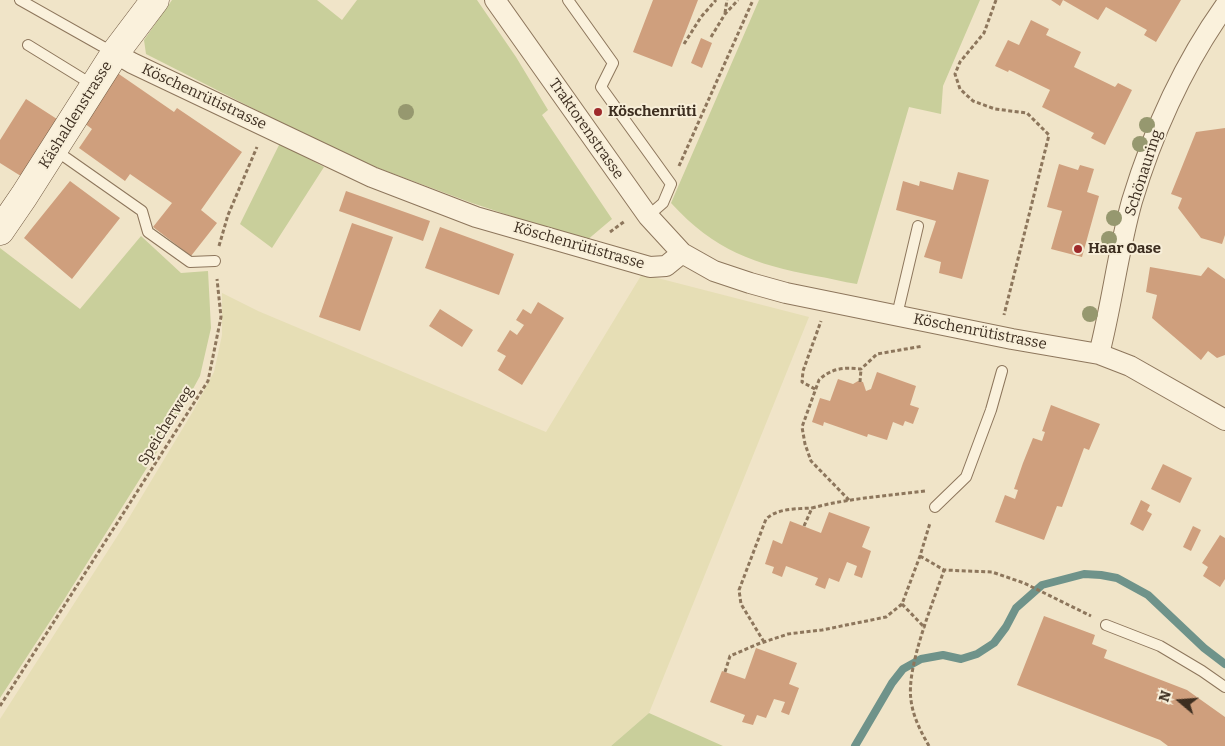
<!DOCTYPE html>
<html>
<head>
<meta charset="utf-8">
<style>
	body { margin:0 }
	#map { position:relative; width:1225px; height:746px; overflow:hidden; background:#f0e4c8; font-family:Bitter,serif }
	canvas { display:block }
	.north { position:absolute; left:1155px; top:676px; width:50px; height:50px; -webkit-text-stroke:4px #f7eed8; paint-order:stroke; rotate:288deg; font-size:14px; font-weight:700; line-height:20px; text-align:center; color:#3d2e20 }
	.north::after { content:''; display:block; margin:auto; width:18px; height:22px; background:#3d2e20; clip-path:polygon(50% 0,100% 100%,50% 72%,0 100%) }
</style>
</head>
<body>
<div id="map">
<canvas width="1225" height="746"></canvas>
<div class="north">N</div>
</div>
<script>
const ctx = document.querySelector('canvas').getContext('2d');
ctx.lineJoin = 'round';
function fill(path, color) {
  ctx.fillStyle = color;
  ctx.fill(path, 'evenodd');
}
function stroke(path, color, width, dash) {
  ctx.strokeStyle = color;
  ctx.lineWidth = width;
  ctx.lineCap = dash ? 'butt' : 'round';
  ctx.setLineDash(dash || []);
  ctx.stroke(path);
}
function label(font, color, halo, rows, align = 'center') {
  ctx.font = font + ' Bitter,serif';
  ctx.lineWidth = 4;
  ctx.setLineDash([]);
  ctx.textBaseline = 'middle';
  ctx.strokeStyle = halo;
  ctx.fillStyle = color;
  for (const [text, x, y, turn = 0] of rows) {
    ctx.save();
    ctx.translate(x, y);
    ctx.rotate((+turn || 0) * Math.PI / 180);
    ctx.textAlign = isNaN(turn) ? turn : align;
    if (halo) ctx.strokeText(text, 0, 0);
    ctx.fillText(text, 0, 0);
    ctx.restore();
  }
}
fill(new Path2D(`
	M642,274L809,317L649,713L611,746H0V719L127,521L192,413L214,372L222,335V293L258,311L546,432Z`), '#e6deb5');
fill(new Path2D(`
	M172,0H317L342,20L357,0H477L516,57L548,110L542,115L612,219L586,241L472,203L370,165L272,118L146,54L144,40Z
	M759,0H980L943,86L941,114L909,107L857,284C843,282 829,278 816,276C754,264 715,251 671,203Z
	M280,143L324,167L272,248L240,224Z
	M141,236L181,273L208,271L211,328L200,376L170,431L62,603L0,698V248L80,309Z
	M649,713L723,746H611Z`), '#c9cf9b');
stroke(new Path2D(`
	M855,746L892,683L903,669L921,659L943,655L961,659L977,654L994,643L1006,627L1016,608L1042,585L1084,574L1101,575L1117,578L1148,595L1204,648L1225,664`), '#6f938a', 8);
fill(new Path2D(`
	M653,0H698L672,67L633,52Z
	M1051,0H1181L1156,42L1144,35L1147,30L1106,7L1098,20L1063,0L1060,6Z
	M1031,20L1049,29L1046,35L1081,52L1074,67L1115,87L1118,83L1132,90L1105,145L1091,138L1094,133L1042,107L1050,90L1009,70L1008,72L995,66L1008,40L1019,45Z
	M701,38L712,43L702,68L691,63Z
	M113,70L174,112L177,108L242,152L201,210L217,223L191,256L153,227L172,203L130,174L125,181L79,148L92,129L80,120Z
	M26,99L60,121L24,178L0,163V140Z
	M1225,128V235L1222,244L1201,238L1178,208L1182,198L1171,194L1196,132Z
	M1059,164L1078,170L1080,165L1094,169L1087,192L1099,196L1082,257L1051,249L1062,211L1047,207Z
	M958,172L989,180L962,279L939,273L941,262L924,257L936,221L896,210L903,181L919,186L920,181L953,190Z
	M70,181L120,218L72,279L24,238Z
	M346,191L430,221L423,241L339,211Z
	M352,223L393,237L360,331L319,317Z
	M440,227L514,254L499,295L425,268Z
	M1150,267L1201,276L1208,267L1225,279V355L1217,358L1208,351L1201,360L1152,318L1157,295L1146,292Z
	M538,302L564,318L522,385L498,370L506,356L497,351L510,330L517,335L524,325L516,320L523,309L531,314Z
	M440,309L473,330L462,347L429,326Z
	M877,372L916,386L910,405L919,408L913,424L905,421L903,426L893,422L887,440L868,434L867,437L824,422L823,426L812,422L820,398L830,401L838,379L853,384L858,381L863,382L866,391L871,389Z
	M1051,405L1100,424L1089,450L1084,448L1062,507L1057,506L1044,540L995,522L1005,495L1015,499L1018,490L1014,489L1023,463L1033,438L1042,441L1045,432L1042,431Z
	M1163,464L1192,478L1180,503L1151,489Z
	M1141,500L1150,505L1147,511L1152,514L1143,531L1130,524Z
	M829,512L870,527L862,547L871,551L862,578L854,575L857,566L847,562L839,582L829,578L825,589L815,585L818,578L786,566L782,577L772,573L774,567L765,564L773,540L782,544L790,521L821,533Z
	M1193,526L1201,530L1191,551L1183,547Z
	M1220,535L1225,538V579L1220,587L1203,576L1208,567L1202,563Z
	M1044,616L1095,635L1092,644L1107,650L1104,658L1187,690L1225,717V746H1168L1160,740L1017,685Z
	M756,648L797,663L789,684L799,688L789,715L781,712L785,702L774,699L766,718L757,715L753,725L742,722L745,715L710,702L722,671L745,679Z`), '#cf9f7d');
const lane = new Path2D(`
	M20,0L114,53
	M568,0L613,63L601,87L671,184L663,203L648,216
	M28,45L93,85
	M55,150L142,211L148,232L190,262L215,261
	M897,315L918,226
	M935,507L966,477L991,410L1002,371
	M1106,625L1160,646L1202,671L1225,687`);
const street = new Path2D(`
	M495,0L648,216L682,253L714,271L750,283L786,293L1012,339L1099,354L1130,366L1225,420
	M115,53L132,63L372,177L476,217L650,267L666,266L682,253
	M1099,354C1112,304 1118,251 1132,201C1153,132 1183,65 1225,6`);
const secondary = new Path2D(`
	M0,231L24,196L115,53L155,0`);
stroke(lane, '#8d765c', 12);
stroke(street, '#8d765c', 22);
stroke(secondary, '#6f573f', 29);
stroke(new Path2D(`
	M996,0L984,33L960,62L955,74L960,89L973,101L995,109L1027,113L1049,135L1004,315
	M725,13L727,0
	M711,37L725,14L738,0
	M684,44L701,17L716,0
	M679,166L753,0
	M610,232L625,221
	M219,246L228,215L257,147
	M860,382L861,369
	M815,389L802,382L803,371L821,321
	M849,500L811,461L805,444L802,427L819,380C831,368 845,367 861,369L877,354L923,346
	M804,526L812,508C849,498 887,496 925,491
	M920,556L944,570L992,572L1024,583L1091,616
	M902,604L925,628
	M764,642L741,604L739,590L766,519C778,508 796,509 812,508
	M725,672L730,656L758,644L788,634L822,630L886,617L902,604L920,556L930,523
	M0,706L208,381L221,317L217,279
	M929,746C921,732 913,717 911,700C906,667 933,603 944,570`), '#8d765c', 3, [4, 2.5]);
stroke(lane, '#faf1dc', 10);
stroke(street, '#faf1dc', 20);
stroke(secondary, '#faf1dc', 28);
ctx.fillStyle = '#96986f';
for (const [x, y] of [
	[406,112],
	[1147,125],
	[1140,144],
	[1114,218],
	[1109,239],
	[1090,314]
]) {
  ctx.beginPath();
  ctx.arc(x, y, 8, 0, 2 * Math.PI);
  ctx.fill();
}
for (const [x, y, r, color] of [
	[598,112,5,"#9e2a2b"],
	[1078,249,5,"#9e2a2b"]
]) {
  const dot = new Path2D();
  dot.arc(x, y, r, 0, 2 * Math.PI);
  ctx.fillStyle = color;
  ctx.fill(dot);
  stroke(dot, '#f7eed8', 2);
}
label('15px', '#3d2e20', '#f7eed8', [
	["Köschenrütistrasse",204,97,25],
	["Käshaldenstrasse",76,115,-58],
	["Traktorenstrasse",586,129,55],
	["Schönauring",1144,173,-72],
	["Köschenrütistrasse",579,246,16],
	["Köschenrütistrasse",980,332,11],
	["Speicherweg",166,426,-58]
]);
label('bold 15px', '#3d2e20', '#f7eed8', [
	["Köschenrüti",608,112],
	["Haar Oase",1088,249]
], 'left');
</script>
</body>
</html>
